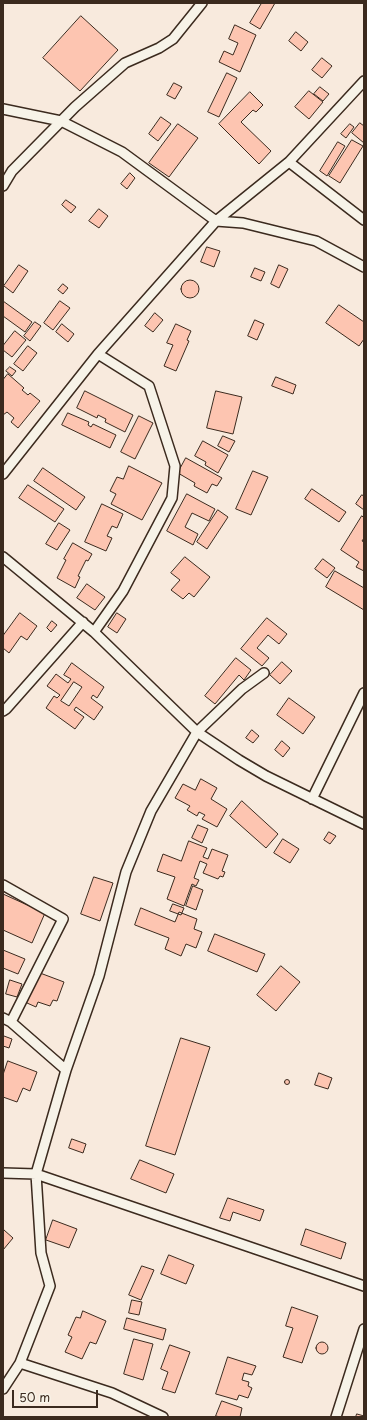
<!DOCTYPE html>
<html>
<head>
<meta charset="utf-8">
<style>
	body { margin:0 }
	#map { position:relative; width:367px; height:1420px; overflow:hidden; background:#f8eadd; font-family:"Playpen Sans",sans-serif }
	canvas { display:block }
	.frame { position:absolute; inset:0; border:4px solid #3b2a1e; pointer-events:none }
	.scale { position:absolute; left:12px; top:1390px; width:86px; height:18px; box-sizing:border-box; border:2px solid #3b2a1e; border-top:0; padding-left:5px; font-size:12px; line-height:14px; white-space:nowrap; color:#3b2a1e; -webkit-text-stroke:3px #f7f3e8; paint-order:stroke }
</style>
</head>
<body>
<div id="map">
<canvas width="367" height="1420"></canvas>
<div class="frame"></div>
<div class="scale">50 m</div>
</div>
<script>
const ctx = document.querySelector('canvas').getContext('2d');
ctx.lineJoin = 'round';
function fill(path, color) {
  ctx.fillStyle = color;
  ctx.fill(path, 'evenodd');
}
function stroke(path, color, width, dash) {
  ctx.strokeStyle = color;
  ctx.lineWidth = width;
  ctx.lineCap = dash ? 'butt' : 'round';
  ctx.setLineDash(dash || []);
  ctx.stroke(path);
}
const building = new Path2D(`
	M262,3H275L260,29L250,23Z
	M81,16L118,50L80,91L43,58Z
	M235,25L256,35L240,72L219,62L224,51L233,55L238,43L229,39Z
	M296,32L308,42L301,51L289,41Z
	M322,58L332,66L322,78L312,70Z
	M227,73L237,78L219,117L208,112Z
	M174,83L182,87L175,99L167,95Z
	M320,87L329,94L323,101L314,94Z
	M309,91L323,102L309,119L295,107Z
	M250,92L263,105L256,112L253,110L241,122L271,151L259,164L219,124Z
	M161,117L171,124L158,141L149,134Z
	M360,123L364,126V143L352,133Z
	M178,124L198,138L169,177L149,163Z
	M350,124L354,127L346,138L341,134Z
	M352,140L363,146L340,183L329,176Z
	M338,142L345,146L327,176L320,171Z
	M130,173L135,178L127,189L121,184Z
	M66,200L76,207L71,213L62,205Z
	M99,209L108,216L99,228L89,221Z
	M207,247L220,251L214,267L201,262Z
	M19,265L28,271L13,293L4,286Z
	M279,265L288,269L279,288L271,284Z
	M255,268L265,272L261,281L251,277Z
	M181 289a9 9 0 1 1 18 0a9 9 0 1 1-18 0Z
	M63,284L68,288L63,294L58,290Z
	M3,301L32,322L25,332L3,316Z
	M60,301L70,308L53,330L44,323Z
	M339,305L364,322V339L359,346L326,323Z
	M155,313L163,320L153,332L145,326Z
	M255,320L264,324L257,340L248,336Z
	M35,322L41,326L30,341L24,336Z
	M62,324L74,334L68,342L56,332Z
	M176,324L191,331L187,340L189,341L176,371L164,366L173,345L167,343Z
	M15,331L26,340L12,357L3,350V346Z
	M28,346L37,353L23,371L14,364Z
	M10,367L16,371L12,376L6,371Z
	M8,374L24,388L22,390L28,395L30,393L40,401L18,428L11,422L14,418L7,412L3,415V380Z
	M276,377L296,385L293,394L272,386Z
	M85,391L133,415L125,432L105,422L106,419L98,415L97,418L77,408Z
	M216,391L242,397L233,434L207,428Z
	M68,413L89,422L88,425L91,427L93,424L116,435L110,448L62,425Z
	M139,416L153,423L135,459L121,452Z
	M223,436L235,441L229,452L218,446Z
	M203,441L228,455L218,473L205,465L206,462L195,456Z
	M186,458L222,478L217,486L212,484L207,493L194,486L195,483L178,473Z
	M129,466L162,483L142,520L111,504L116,494L110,491L117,477L123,479Z
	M43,468L85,497L76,510L34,481Z
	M253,471L268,477L251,515L236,509Z
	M28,485L64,509L55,522L19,498Z
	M312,489L346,512L339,522L305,499Z
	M187,494L215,509L209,521L192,513L185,527L198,534L193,545L167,531Z
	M362,495L364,496V510L356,504Z
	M102,504L123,514L117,528L112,526L107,536L112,538L106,551L85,542Z
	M218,510L228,517L207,549L197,542Z
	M362,516L364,518V538L362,541L364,542V571L356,567L359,562L341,550Z
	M59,523L70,530L57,550L46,544Z
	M73,543L92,554L88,561L86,560L78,576L80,577L75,588L57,578L66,560L64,559Z
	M185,557L210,577L194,597L189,593L183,599L171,590L180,580L171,573Z
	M323,559L335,568L327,578L315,569Z
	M335,571L364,588V610L326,587Z
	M87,584L105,597L95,610L77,598Z
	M20,613L37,626L27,640L21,636L9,653L3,648V636Z
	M117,613L126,619L117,633L108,627Z
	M267,618L287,634L279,644L268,635L257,648L269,658L262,666L241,649Z
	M52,621L57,625L51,632L47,628Z
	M236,658L251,670L244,680L239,675L215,704L205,696Z
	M282,662L292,671L280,684L270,675Z
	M72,663L104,687L97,698L93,695L91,698L103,707L94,720L76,707L74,710L84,717L75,729L46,708L54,696L57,698L60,695L47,686L56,674L68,683L71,679L64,675ZM74,682L82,687L69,706L61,701Z
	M289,698L315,717L303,734L277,715Z
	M252,730L259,736L253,743L246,738Z
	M282,741L290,748L283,757L275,750Z
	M201,779L217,788L211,799L227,809L217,827L202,819L205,815L199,812L197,816L187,810L190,806L175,798L183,784L195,790Z
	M242,801L278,834L266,848L230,816Z
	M198,825L208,829L202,843L192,838Z
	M329,832L336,836L330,844L324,840Z
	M283,839L299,849L290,863L274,853Z
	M189,841L207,848L203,857L208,859L212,849L228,855L222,871L225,872L223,877L220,876L218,879L203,873L207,864L200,861L194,878L199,880L196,886L192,884L184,906L167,899L175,877L157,871L163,854L181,861Z
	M94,877L113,883L100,921L81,914Z
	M193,886L203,890L196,910L186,906Z
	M3,894L45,913L32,943L3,930Z
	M173,904L184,908L181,915L170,911Z
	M141,908L175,922L179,912L197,919L194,929L202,932L196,948L186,944L181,956L165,949L169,938L135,925Z
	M215,934L265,954L257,972L208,951Z
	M3,950L25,959L18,974L3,968Z
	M281,966L300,982L276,1011L257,995Z
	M40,973L64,982L57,1001L53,1000L50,1006L38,1002L36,1007L27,1003Z
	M10,980L22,984L17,997L6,994Z
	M4,1036L12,1039L9,1048L3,1046Z
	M181,1038L210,1047L175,1155L146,1146Z
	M8,1061L37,1072L30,1091L23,1088L17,1102L3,1097V1075Z
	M319,1073L332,1078L328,1089L315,1085Z
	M284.5 1082a2.5 2.5 0 1 1 5 0a2.5 2.5 0 1 1-5 0Z
	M72,1139L86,1144L83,1153L69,1148Z
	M140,1160L174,1174L166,1193L131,1179Z
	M228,1198L264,1210L260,1221L233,1212L230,1221L220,1218Z
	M53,1220L77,1229L69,1248L46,1240Z
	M306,1229L346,1243L341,1259L301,1245Z
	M4,1230L13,1238L3,1250V1232Z
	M169,1255L194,1265L186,1284L161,1274Z
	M142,1266L154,1270L141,1300L129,1295Z
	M132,1300L142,1302L139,1315L129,1313Z
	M292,1307L318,1316L302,1363L283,1357L293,1328L286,1326Z
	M83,1311L106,1321L96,1344L90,1342L82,1359L65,1352L72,1337L68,1335L76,1317L80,1318Z
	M127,1318L166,1329L163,1340L124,1329Z
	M134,1339L153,1344L143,1380L124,1374Z
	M316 1348a6 6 0 1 1 12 0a6 6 0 1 1-12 0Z
	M170,1345L190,1352L175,1393L162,1389L168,1372L161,1369Z
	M228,1357L256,1366L252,1375L244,1373L242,1380L249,1382L248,1386L252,1388L248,1398L239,1395L237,1400L216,1394Z
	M222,1401L242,1408L240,1417H220L216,1416Z
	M357,1414L364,1416V1417H356Z`);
fill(building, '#fdc5b1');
stroke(building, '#3b2a1e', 1);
const minor = new Path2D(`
	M3,109L61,121L122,152L216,221L243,223L316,241L364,267
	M289,162L364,220
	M3,186L12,171L75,107L125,63L159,48L173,39L202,3
	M3,474L98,354L216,221L289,162L364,81
	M3,557L94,632L197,732L239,760L266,776L364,824
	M94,632L123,591L172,498L175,466L149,386L98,354
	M3,711L6,709L83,622
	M312,799L364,693
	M3,885L63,919L11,1022
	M3,1018L11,1022L66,1070
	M3,1173L36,1174L364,1286
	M20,1363L112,1393L163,1417
	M3,1389L20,1363L50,1286L41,1253L36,1174L66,1070L99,976L126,872L151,811L197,732L242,689L264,673
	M336,1417L364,1329`);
stroke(minor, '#3b2a1e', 12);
stroke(minor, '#f7f3e8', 9);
</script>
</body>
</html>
